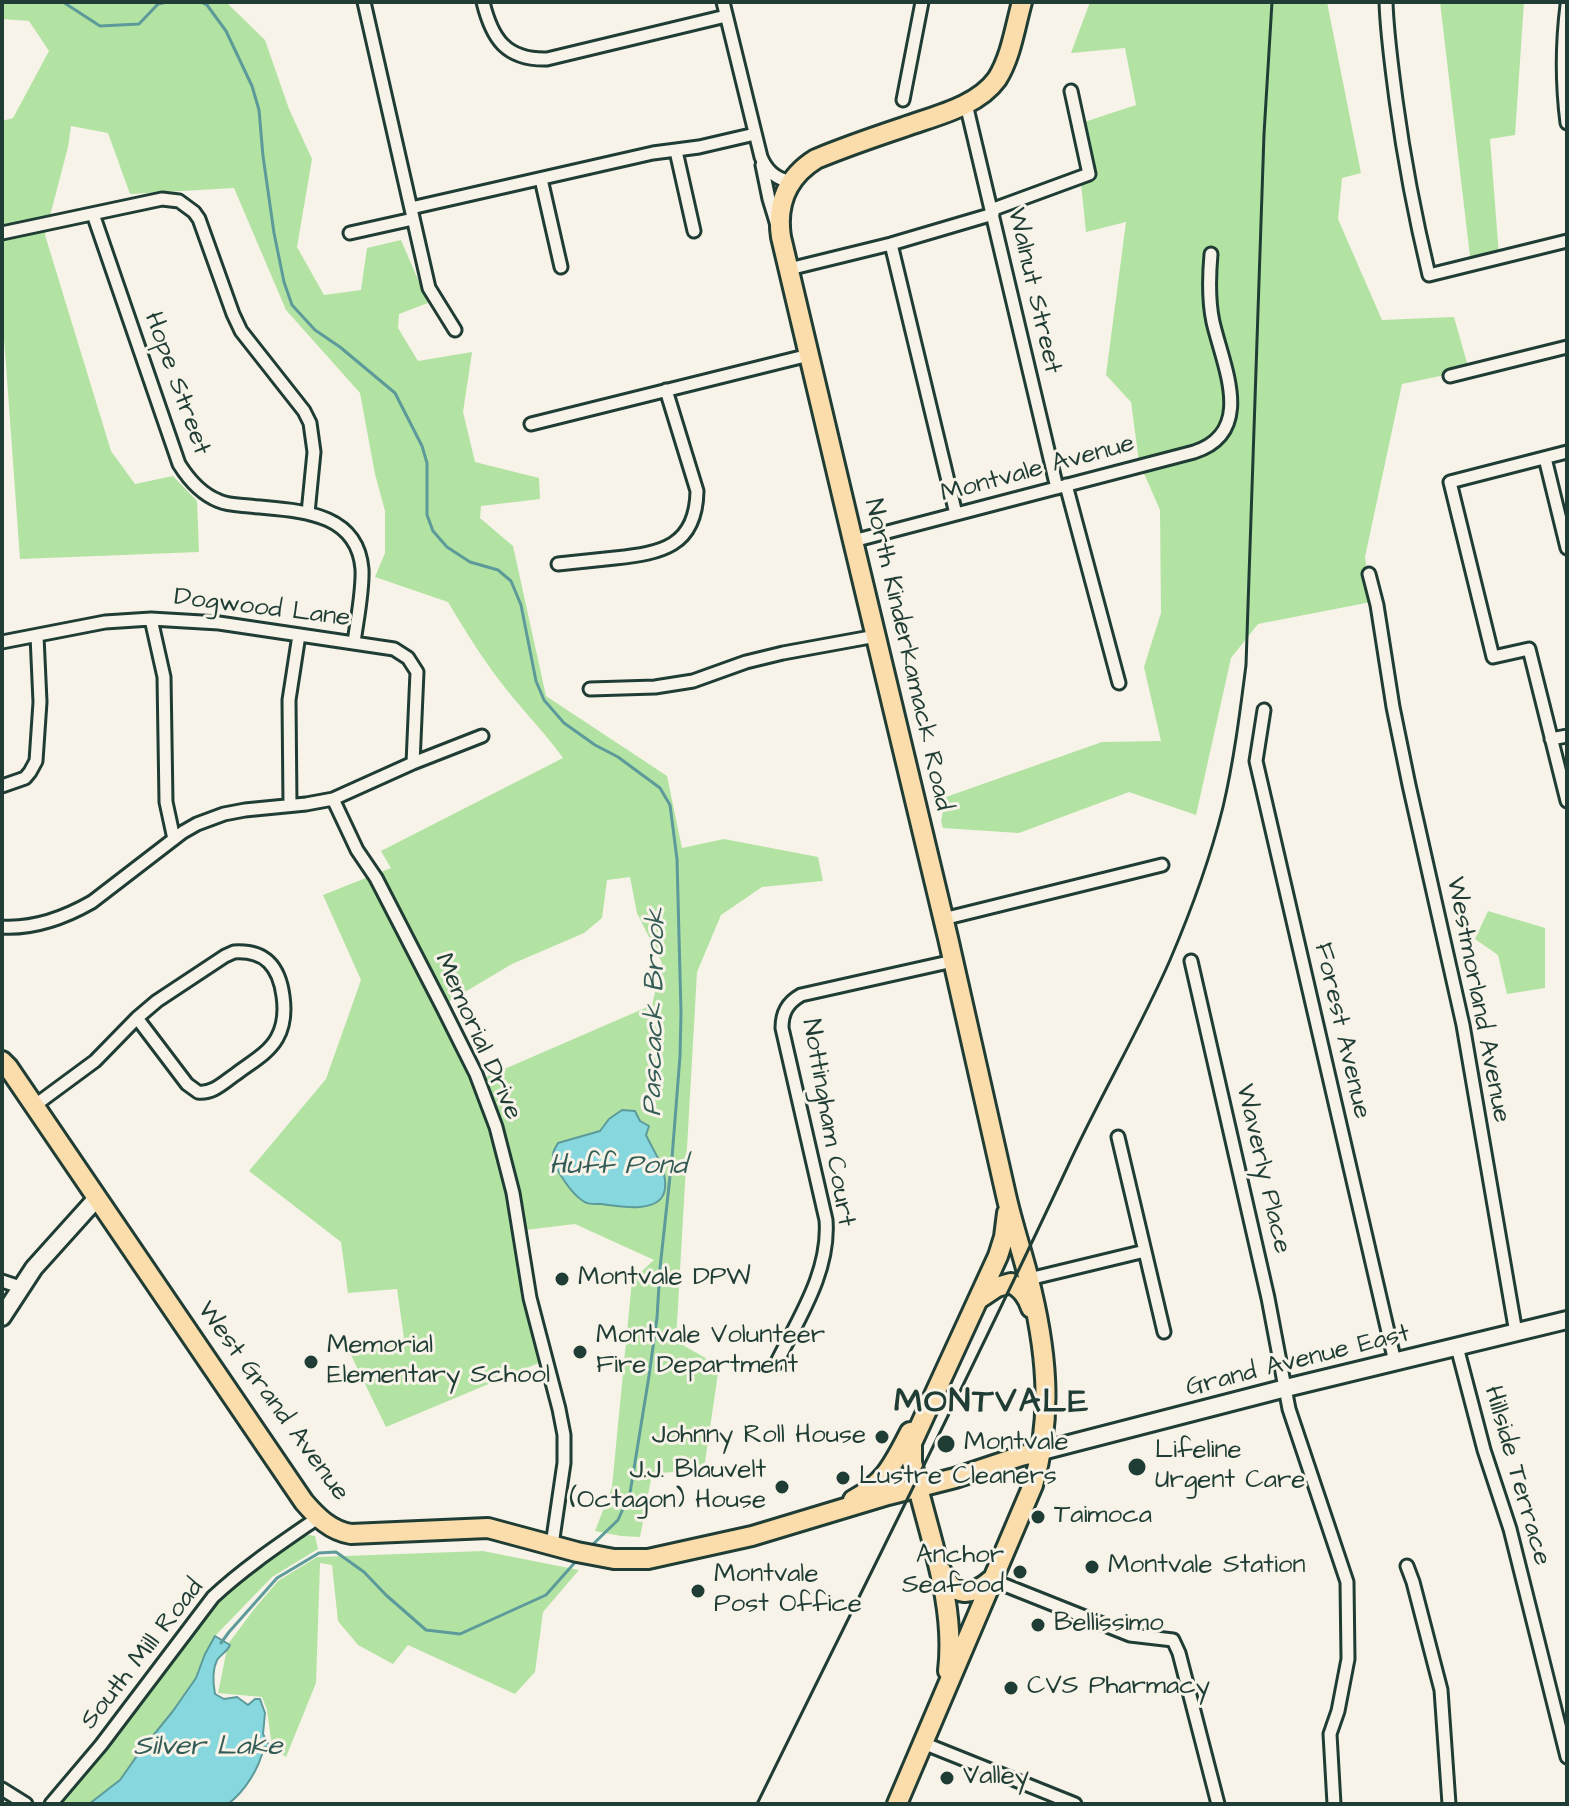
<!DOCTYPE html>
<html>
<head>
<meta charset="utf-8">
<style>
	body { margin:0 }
	#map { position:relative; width:1569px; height:1806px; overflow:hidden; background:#f7f3e8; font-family:"Architects Daughter",sans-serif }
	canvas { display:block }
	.frame { position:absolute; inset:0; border:4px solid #1f3d34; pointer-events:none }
</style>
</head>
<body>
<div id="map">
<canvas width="1569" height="1806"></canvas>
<div class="frame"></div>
</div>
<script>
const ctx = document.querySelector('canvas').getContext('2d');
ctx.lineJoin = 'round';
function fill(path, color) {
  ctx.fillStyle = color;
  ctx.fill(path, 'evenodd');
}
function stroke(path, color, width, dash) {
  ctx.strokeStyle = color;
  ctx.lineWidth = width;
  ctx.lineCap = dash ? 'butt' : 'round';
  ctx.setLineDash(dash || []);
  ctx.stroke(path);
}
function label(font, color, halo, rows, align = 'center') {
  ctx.font = font + ' "Architects Daughter",sans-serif';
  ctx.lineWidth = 6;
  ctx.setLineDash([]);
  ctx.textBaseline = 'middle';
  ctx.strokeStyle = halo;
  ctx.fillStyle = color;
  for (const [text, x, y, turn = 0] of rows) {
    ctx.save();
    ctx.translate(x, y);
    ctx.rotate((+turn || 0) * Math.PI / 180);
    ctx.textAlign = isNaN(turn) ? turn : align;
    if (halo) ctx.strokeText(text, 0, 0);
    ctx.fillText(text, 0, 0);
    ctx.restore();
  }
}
fill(new Path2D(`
	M2,2H226L265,40L289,109L312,159L297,247L324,295L361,290L367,248L401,240L428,303L399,314L398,328L418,361L472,352L463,412L475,462L539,478L540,499L481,506L480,518L513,546L546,696L667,776L682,848L724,839L818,857L823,881L762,887L721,915L697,972L676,1341L719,1366L704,1469L652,1474L640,1537L621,1536L595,1531L612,1487L632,1280L654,1260L575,1224L517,1231L546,1360L386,1427L349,1351L404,1338L397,1289L348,1293L341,1242L249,1171L326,1079L361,980L323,895L391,868L381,851L563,758C548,737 531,719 515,700C489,669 468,636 448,602L375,577L385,553V511L375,474L360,393L286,310L234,188L130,194L108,133L71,126L68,147L45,235L111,451L135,484L173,476L197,501L199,552L20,559L2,310V121L13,118L49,51L29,21L2,19ZM630,877L637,913L662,963L652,1005L479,1080L431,977L448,1002L512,964L584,933L602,918L607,880Z
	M1090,2H1327L1361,173L1342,178L1338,219L1382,320L1454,317L1469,370L1402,384L1365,557L1371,602L1258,624L1231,658L1196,815L1129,792L1019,833L943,828L941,821L946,797L1102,742L1161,741L1144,667L1161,613L1160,510L1139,462L1131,402L1106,375L1126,222L1086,232L1075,125L1136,105L1125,48L1071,53Z
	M1440,2H1524L1515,135L1490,139L1499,256L1471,265Z
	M1488,911L1545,928V988L1507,994L1498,955L1475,939Z
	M309,1535L315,1536L318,1549L272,1577L215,1636L205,1654L196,1678L184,1697L120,1780L89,1804H59L124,1723L210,1607L239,1579L302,1537Z
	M483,1551L579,1570L543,1612L535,1672L515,1694L408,1645L393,1664L358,1645L338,1621L332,1565L320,1563L316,1683L286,1757L272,1747L267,1710L262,1697L218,1693L228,1644L255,1608L278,1581L317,1557Z`), '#b2e3a3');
const water = new Path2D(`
	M622,1110L635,1111L640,1121L649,1126L646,1135C654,1152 670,1174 664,1193C657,1214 617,1206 601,1204C595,1204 588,1205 583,1201C572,1194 553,1168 553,1155C553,1150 556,1147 558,1143L600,1131L609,1119Z
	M215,1636L230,1645C227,1652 221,1654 217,1660C212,1670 213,1683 215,1694L224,1699L237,1697L248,1705L255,1699H260L265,1713L263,1734L270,1747H264C259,1769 245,1791 228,1804H89L120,1780L139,1753L173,1711L196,1678L205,1654Z`);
fill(water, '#86d8de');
stroke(water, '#5d9a9a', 2);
stroke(new Path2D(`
	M63,2L100,26L139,24L158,4L167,2
	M201,2L207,5L226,31L252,86L259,110L263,156L274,233L284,282L292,305L315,330L340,347L395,393L422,446L427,463V515L433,531L447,547L470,562L498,570L511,581L521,605L536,681L544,700L564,723L595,745L618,757L660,788L670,805L677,859L681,1013L680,1056L672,1158L660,1268L657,1318L649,1376L630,1493L618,1520L589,1548
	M221,1643L229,1632L277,1578L319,1553L336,1552L364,1572L386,1595L426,1630L460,1634L546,1595L578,1559`), '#5d9a9a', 3);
const street = new Path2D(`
	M364,2L429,288L455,330
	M483,2C492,39 506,60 547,59L726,16
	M723,2L761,157C767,171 775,178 790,182
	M1386,2C1387,35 1392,68 1396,100C1404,159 1415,217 1429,275L1567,241
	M1567,5C1562,45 1562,84 1567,123
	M903,100L922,2
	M966,104L1057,488
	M676,151L694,231
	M762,165L769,199L776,222
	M541,179L561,267
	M411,208L653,153L699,147L755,134
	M991,210L1089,174L1071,91
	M93,214L179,464C189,480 201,494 219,501C228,505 239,505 249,506C294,511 357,509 362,569C363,592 357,619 354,643
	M2,233L162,199L179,201L194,212L199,219L233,314L241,331L304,411L310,423L314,452L308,513
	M350,233L413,219
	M891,244L956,514
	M789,269L891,244L993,214
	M1450,376L1567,347
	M531,424L809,355
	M1567,452L1450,482L1493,657L1529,649L1567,801
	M1545,458L1567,548
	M1066,485L1119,683
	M853,541L1194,452C1256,432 1223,366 1213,322C1208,299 1209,277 1211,254
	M558,564C577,562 596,560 615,558C661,553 696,547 697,491L666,390
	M1369,574L1377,605L1393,707L1409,785L1463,1025L1516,1333
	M151,619L164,677L166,802L174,839
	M2,642L105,622L151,619L219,623L394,649L408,658L417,672L413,763
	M590,689L655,687L693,681L746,662L783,653L876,636
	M1264,710L1256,761L1395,1362
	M1551,739L1567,736
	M2,786L25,778L30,772L36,761L40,702L37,636
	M333,799L357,850L376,878L443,1008L476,1074L496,1127L513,1193L530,1298L559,1409L564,1435V1463L552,1545
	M290,805L289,700L299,635
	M943,919L1162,865
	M2,927C35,929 64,918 92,902L183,832L197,824L224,814L245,810L306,804L333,799L413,763L482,736
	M234,952C265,950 279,966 283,996C285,1010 285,1024 277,1038C268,1054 250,1063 236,1074C224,1082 213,1094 198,1092L187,1084L137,1018L157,1001L225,956Z
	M1191,961L1268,1298L1289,1409L1347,1582L1348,1659L1338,1711L1330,1734L1334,1804
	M34,1106L95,1061L137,1018
	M1118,1137L1164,1332
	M1029,1279L1145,1251
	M2,1281L20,1287
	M1457,1347L1484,1450L1510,1529L1567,1757
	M776,1364C798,1319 830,1272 826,1220L782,1028C782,1013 787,1003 801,995L953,961
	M1407,1566L1413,1582L1441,1690L1449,1804
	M992,1580L1130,1635L1173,1640L1179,1653L1218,1804
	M923,1743L1075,1804
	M2,1789L26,1804
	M51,1804L101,1745L213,1597C245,1567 283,1542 319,1517`);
const secondary = new Path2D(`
	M2,1317L34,1268L97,1198
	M1042,1451L1286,1388L1567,1320`);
const primary = new Path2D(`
	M2,1061L8,1067L304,1502C317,1517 331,1531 351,1534L488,1528L577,1552L614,1559H648L752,1536L888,1495L955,1478L1021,1456L1042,1451
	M979,1299L997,1287L1011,1283C1022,1290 1027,1296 1031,1308
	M853,1500C886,1482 893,1464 910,1432
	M942,1572C953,1597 971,1597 991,1580
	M948,1671C956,1604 930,1540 915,1475L912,1462V1443L998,1256L1004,1237L1007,1213
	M897,1804L1033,1485C1054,1414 1046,1346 1028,1276C1021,1249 1012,1222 1006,1195C986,1109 968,1023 948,938C892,704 836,471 781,237C776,204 787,177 816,159C845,147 874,137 904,127C934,116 977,107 997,79C1011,57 1015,27 1022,2`);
stroke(street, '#1f3d34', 17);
stroke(secondary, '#1f3d34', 22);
stroke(primary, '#1f3d34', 24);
stroke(street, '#f7f3e8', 11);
stroke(secondary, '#f7f3e8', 16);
stroke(primary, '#faddab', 18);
stroke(new Path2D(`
	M757,1804C861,1592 967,1382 1067,1168C1099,1098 1139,1031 1170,960C1191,911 1210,859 1223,807C1234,760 1240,712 1246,665L1264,134L1272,2`), '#1f3d34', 3);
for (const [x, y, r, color] of [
	[562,1279,8,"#1f3d34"],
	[580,1352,8,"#1f3d34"],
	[311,1362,8,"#1f3d34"],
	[882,1437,8,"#1f3d34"],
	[946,1444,10,"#1f3d34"],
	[1137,1467,10,"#1f3d34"],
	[843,1478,8,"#1f3d34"],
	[782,1487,8,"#1f3d34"],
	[1038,1517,8,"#1f3d34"],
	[1092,1567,8,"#1f3d34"],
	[1020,1572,8,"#1f3d34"],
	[698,1591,8,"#1f3d34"],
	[1038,1625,8,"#1f3d34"],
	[1011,1688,8,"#1f3d34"],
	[947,1778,8,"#1f3d34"]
]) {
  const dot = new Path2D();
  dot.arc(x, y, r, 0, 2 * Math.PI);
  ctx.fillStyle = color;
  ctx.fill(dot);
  stroke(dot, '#f7f3e8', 3);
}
label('26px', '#1f3d34', '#f7f3e8', [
	["Walnut Street",1033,291,77],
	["Hope Street",176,384,70],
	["Montvale Avenue",1038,470,-15],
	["Dogwood Lane",262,609,7],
	["North Kinderkamack Road",907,655,77],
	["Westmorland Avenue",1477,1000,79],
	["Forest Avenue",1341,1031,77],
	["Memorial Drive",477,1037,66],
	["Nottingham Court",827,1123,80],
	["Waverly Place",1262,1169,77],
	["Grand Avenue East",1298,1362,-14],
	["West Grand Avenue",272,1402,54],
	["Hillside Terrace",1516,1476,74],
	["South Mill Road",143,1655,-52]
]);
label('26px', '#1f3d34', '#f7f3e8', [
	["Montvale DPW",578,1279],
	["Montvale Volunteer",596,1337],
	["Fire Department",596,1367],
	["Memorial",327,1347],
	["Elementary School",327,1377],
	["Johnny Roll House",866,1437,"right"],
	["Montvale",964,1444],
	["Lifeline",1155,1452],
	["Urgent Care",1155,1482],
	["J.J. Blauvelt",766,1472,"right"],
	["(Octagon) House",766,1502,"right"],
	["Lustre Cleaners",859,1478],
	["Taimoca",1054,1517],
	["Anchor",1004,1557,"right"],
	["Seafood",1004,1587,"right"],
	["Montvale Station",1108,1567],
	["Montvale",714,1576],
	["Post Office",714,1606],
	["Bellissimo",1054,1625],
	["CVS Pharmacy",1027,1688],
	["Valley",963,1778]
], 'left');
label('italic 28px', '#345c56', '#f7f3e8', [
	["Pascack Brook",656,1012,-89],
	["Huff Pond",618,1167],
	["Silver Lake",208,1748]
]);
ctx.letterSpacing = '2px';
label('bold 34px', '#1f3d34', '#f7f3e8', [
	["MONTVALE",992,1404]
]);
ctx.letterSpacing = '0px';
</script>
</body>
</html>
